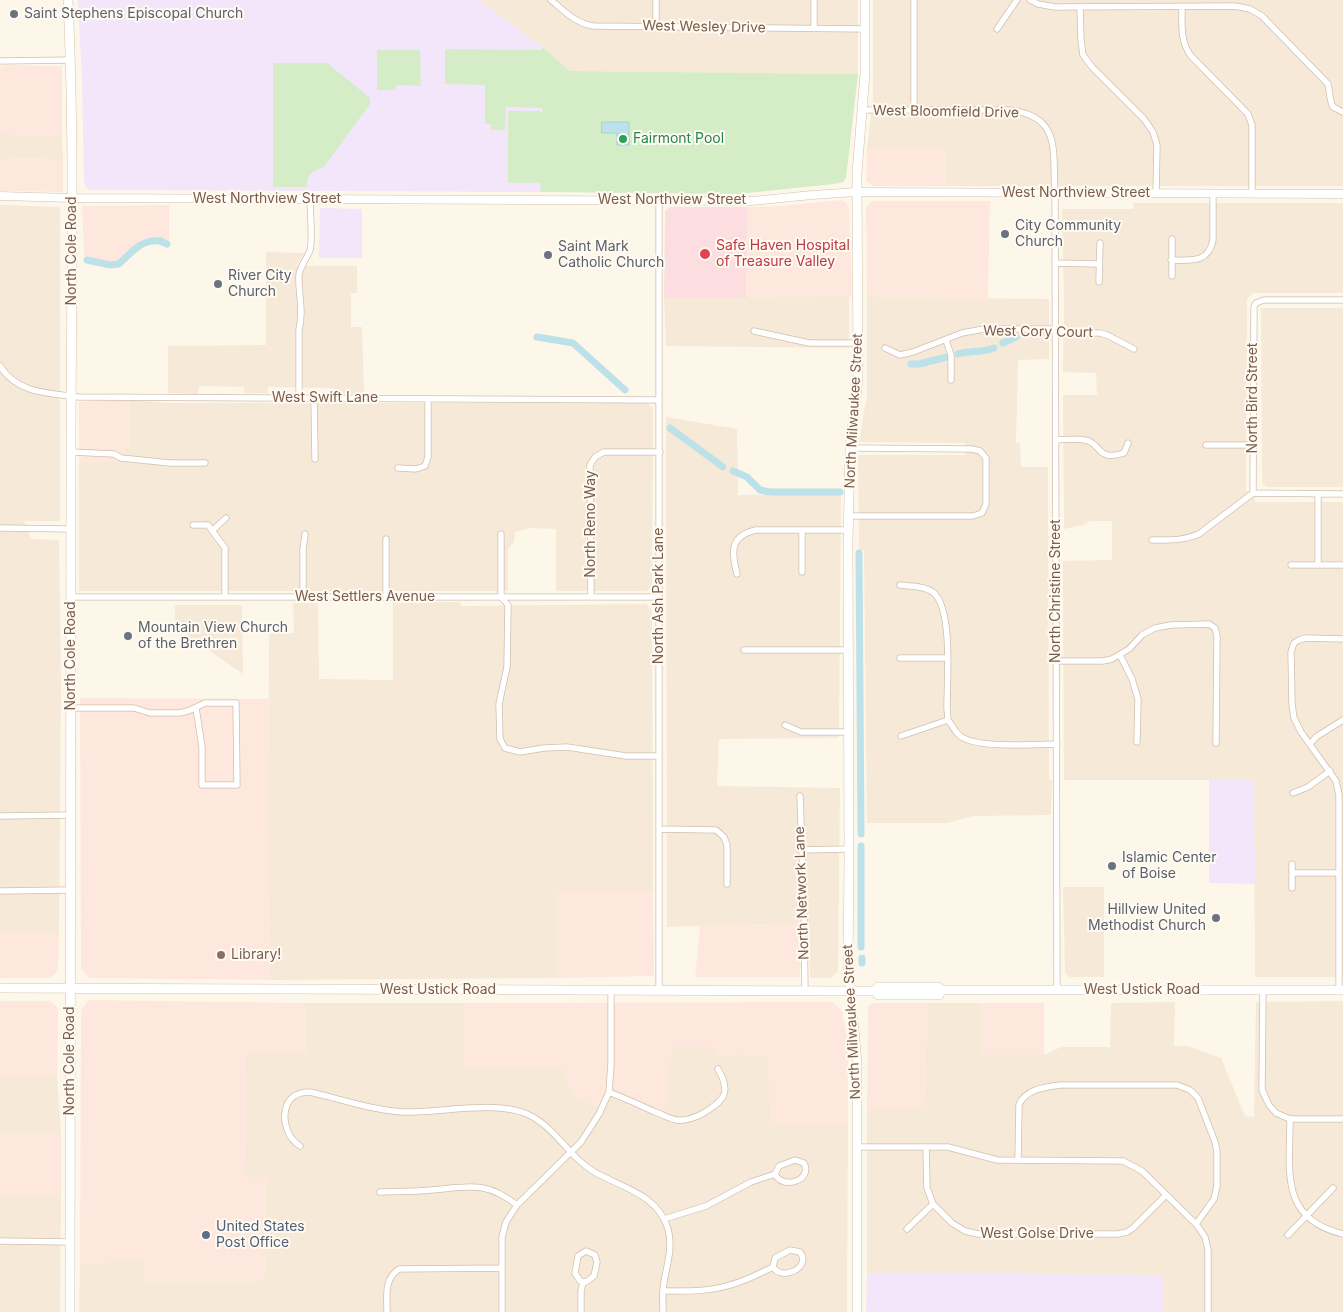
<!DOCTYPE html>
<html>
<head>
<meta charset="utf-8">
<style>
	body { margin:0 }
	canvas { display:block; background:#fdf7ea }
</style>
</head>
<body>
<canvas width="1343" height="1312"></canvas>
<script>
const ctx = document.querySelector('canvas').getContext('2d');
ctx.lineJoin = 'round';
function fill(path, color) {
  ctx.fillStyle = color;
  ctx.fill(path, 'evenodd');
}
function stroke(path, color, width, dash) {
  ctx.strokeStyle = color;
  ctx.lineWidth = width;
  ctx.lineCap = dash ? 'butt' : 'round';
  ctx.setLineDash(dash || []);
  ctx.stroke(path);
}
function label(font, color, halo, rows, align = 'center') {
  ctx.font = font + ' Inter,sans-serif';
  ctx.lineWidth = 4;
  ctx.setLineDash([]);
  ctx.textBaseline = 'middle';
  ctx.strokeStyle = halo;
  ctx.fillStyle = color;
  for (const [text, x, y, turn = 0] of rows) {
    ctx.save();
    ctx.translate(x, y);
    ctx.rotate((+turn || 0) * Math.PI / 180);
    ctx.textAlign = isNaN(turn) ? turn : align;
    if (halo) ctx.strokeText(text, 0, 0);
    ctx.fillText(text, 0, 0);
    ctx.restore();
  }
}
fill(new Path2D(`
	M479,0H858V74L570,71L542,47Z
	M873,0H1343V186H946V148L867,149L873,99Z
	M0,134L62,135L63,160L0,159Z
	M1133,203H1343V293H1253L1247,299L1246,491H1254L1255,502H1343V977H1255L1254,780H1064L1063,561L1112,560V521H1090L1084,525L1064,529L1063,395H1097L1096,373L1063,372L1064,299L1062,209H1134Z
	M0,205L60,207V521H24L31,539L59,540L61,683L59,933L0,932Z
	M266,252L305,253L296,266H357V293H351V327H362L364,394H334V388L268,387V393H244V387L199,386L198,394L168,393V346L266,345Z
	M664,297H849V348L666,346Z
	M867,297L1049,299V359L1018,360L1016,443H1020L1021,467H1048L1049,780H1052L1051,815L973,816L948,823H867L864,550H859L858,455H965V443L859,442L867,395Z
	M1261,308H1343V487H1266L1262,482Z
	M130,400L169,403H647L653,408L652,587L647,591H556V529L530,528L515,532L514,542L508,549V591H79V462H125V448L130,447Z
	M666,417L737,429L738,495L841,493L839,738L719,739L717,786L840,788L838,971L831,978H810L809,925L763,924L667,927Z
	M460,602L461,606L646,604L652,610L653,892H557V978L270,980L268,793L269,633H294L293,603H318L319,679L393,680V603Z
	M175,605H242L243,674L175,627Z
	M1063,887H1104V977H1070L1065,972Z
	M1343,1001V1312H1163V1275L867,1273V1107H925L927,1003H981V1055H1044L1061,1047H1110L1111,1003L1175,1002L1174,1046H1187L1221,1058L1245,1116L1254,1117L1256,1002Z
	M306,1003H464L465,1068H564L599,1107L606,1085L673,1047H714L715,1054L768,1056L771,1123H848L847,1312H79L80,1264H107L111,1260H144L145,1282L266,1179L245,1178L246,1054H306Z
	M0,1075H57L61,1133H0Z
	M0,1195H61L60,1312H0Z`), '#f6e9d8');
fill(new Path2D(`
	M4,65L62,66V135L0,134V67Z
	M946,148V186H873L866,181L867,149Z
	M0,159L63,160V192L0,191Z
	M841,200L846,202L849,207L852,297L746,298L747,207L779,206Z
	M872,201H990L988,299L867,297L866,207Z
	M169,205V242L160,239L150,240L136,246L116,264L84,256L82,206Z
	M106,400H130V448H125V462H79V402Z
	M80,698L268,699L270,980L88,978L85,972L81,970Z
	M557,892H653L654,974L652,976L557,978Z
	M800,924V977H695L700,925Z
	M0,932L59,933L58,970L50,978H0Z
	M91,1000L306,1003V1054H246L245,1177L266,1178V1275L259,1282H145L144,1260H112L107,1264H80L81,1010L88,1001Z
	M0,1001H50L58,1008L57,1075H0Z
	M832,1002L842,1011L848,1041V1123H771L767,1056L714,1054V1047H673L665,1110L606,1086L599,1108L571,1094L564,1068H464V1003Z
	M873,1003H927L925,1107H867L868,1007Z
	M981,1003H1044V1055H981Z
	M0,1133H61V1195H0Z`), '#fee8de');
fill(new Path2D(`
	M78,0H479L542,47L541,192L90,190L86,187L84,182L82,80Z
	M320,208L362,209V258H319Z
	M1209,780H1254L1255,884L1209,883Z
	M867,1273L1163,1275V1312H866Z`), '#f4e6fa');
fill(new Path2D(`
	M670,207H747L746,298L664,297L665,211Z`), '#fcdde0');
fill(new Path2D(`
	M542,47L570,71L858,74L846,178L843,182L834,184L738,194L541,192L540,183H508V111H541L542,116V108L506,107L505,130H491V124H485V85L445,84V49L542,50Z
	M377,50H420L421,86L396,85L395,90H377Z
	M273,63H327L370,98V104L324,167C311,171 307,174 307,187H273Z`), '#d5edc7');
const water = new Path2D(`
	M602,122H629V145H617V133H602Z`);
fill(water, '#bde1e9');
stroke(water, '#a3d1db', 1);
stroke(new Path2D(`
	M87,260L110,265L119,264C130,254 142,238 160,241C162,242 165,243 167,244
	M537,337L573,343L625,390
	M1003,343L1016,337
	M958,354C970,350 982,353 994,348
	M911,364H919L947,357
	M670,428L723,467
	M733,471L747,477L760,490L770,492H840
	M859,553L861,834
	M861,846V947
	M862,958V963`), '#bde1e9', 7);
const minor = new Path2D(`
	M551,0C564,11 575,23 593,26L865,29
	M814,0V28
	M914,0V110
	M1030,0L1038,4L1055,7L1235,6L1250,9L1262,16L1328,84C1330,92 1329,99 1333,107L1343,112
	M1080,7L1081,40L1083,55L1092,67L1144,119L1153,132L1157,145L1156,194
	M1182,7C1182,25 1180,41 1191,56L1248,114L1252,125V194
	M656,26V0
	M997,29L1017,0
	M0,61L71,60
	M863,110H1009C1063,116 1052,153 1055,193L1057,990
	M659,201V991
	M1172,239V276
	M1171,260C1191,260 1208,264 1213,240V194
	M1055,263L1099,264
	M1099,282L1100,243
	M754,331L809,343H858
	M946,340L951,355V380
	M885,348L900,355L913,352L962,333L984,329H1050L1065,333H1100L1107,335L1134,349
	M0,366C17,394 50,393 79,397L659,400
	M299,398V330C304,309 298,295 299,275C300,266 307,259 310,250C313,240 310,212 310,199
	M314,398L315,459
	M1056,440C1065,440 1076,438 1085,440C1102,443 1096,462 1124,453L1128,443
	M1206,445H1253
	M71,452L114,454L121,458L170,463H205
	M398,468L416,469L425,466L428,457V399
	M1253,493L1254,307L1256,303L1264,300H1343
	M1253,493L1343,494
	M849,516H973L982,513L986,504V458L980,451L972,449L850,448
	M193,525H208L225,548V597
	M0,528L71,529
	M213,530L226,518
	M802,530V572
	M501,534V597L508,605L507,667L499,704L500,739L505,748L520,752L544,748L567,747L626,756H659
	M386,539V597
	M1152,540C1168,540 1183,541 1199,534L1253,493
	M1291,565H1343
	M1318,565V494
	M737,574C731,551 730,536 756,530H848
	M900,585C911,586 925,586 934,593C953,611 947,681 947,708L948,720
	M71,597H658
	M303,597V550L305,534
	M591,597L590,465L595,457L604,452H660
	M744,650H848
	M1120,655L1132,679L1138,699L1137,742
	M900,658H947
	M1056,661H1103L1112,659L1129,649L1142,635L1155,628L1171,625L1209,624L1215,628L1217,636L1216,743
	M71,708H134L150,713H179L188,711L205,703H236L237,785H202V747L196,708
	M785,725L801,732H848
	M901,736L948,720C952,725 955,732 960,736C978,749 1033,744 1057,744
	M1310,744L1316,737L1343,720
	M1293,793L1308,787L1330,771
	M800,796L804,904L805,991
	M0,816L71,815
	M659,829L716,830L724,837L727,845V884
	M801,850L849,849
	M1292,873H1338
	M1292,888V864
	M0,891L70,890
	M1263,990L1262,1090L1269,1105L1276,1113L1290,1119C1290,1171 1279,1219 1343,1234
	M1339,990V795L1336,781L1301,732L1294,718L1292,704L1291,652L1294,643L1299,640L1306,638L1343,639
	M609,1092C624,1098 640,1105 655,1112C662,1114 669,1119 677,1120C686,1121 694,1118 702,1114C724,1101 732,1093 718,1069
	M1290,1119H1343
	M300,1146C296,1143 291,1139 289,1134C280,1114 285,1092 310,1092C340,1099 371,1110 403,1112C439,1113 495,1100 527,1114C556,1127 569,1158 596,1173C624,1188 658,1195 668,1229C673,1248 667,1264 664,1282C662,1292 663,1302 663,1312
	M857,1147H948L997,1160L1123,1161L1142,1171L1196,1224
	M926,1147L927,1188L933,1204L952,1223L965,1231L978,1234H1118L1127,1232L1133,1228L1166,1195
	M795,1160L804,1163C813,1181 782,1190 775,1174L779,1166Z
	M1018,1160L1019,1105C1025,1089 1046,1087 1061,1085H1177L1190,1090L1198,1098L1215,1142L1217,1151V1186L1214,1199L1196,1224L1205,1237L1208,1250V1312
	M380,1192C397,1191 414,1192 431,1190C468,1187 485,1180 517,1205
	M664,1219L706,1206L751,1182L775,1174
	M907,1229L933,1204
	M1288,1235L1333,1188
	M0,1241L70,1242
	M790,1250L800,1252C812,1267 782,1282 773,1267L775,1258Z
	M586,1251L595,1255L597,1262L594,1276L586,1282L580,1281L575,1273L578,1256Z
	M663,1291C685,1291 708,1292 730,1285C745,1281 759,1274 773,1267
	M387,1312C387,1295 384,1279 399,1269L502,1268
	M502,1312V1237L506,1222L517,1205L581,1142L599,1114L609,1092L611,1064V990
	M581,1312V1291L583,1282`);
const tertiary = new Path2D(`
	M0,196L72,198L752,201L812,195L857,192L1343,194
	M851,991L857,1058V1312`);
const secondary = new Path2D(`
	M68,0C75,152 71,303 71,455C71,741 70,1026 70,1312
	M0,988L851,991H876L878,987H938L941,990H1343
	M851,991L848,970L849,858L848,544L850,448L858,379L857,173L865,73V0
	M876,991L878,995H939L941,990`);
stroke(minor, '#d2bfae', 7);
stroke(tertiary, '#d2bfae', 9);
stroke(secondary, '#d7c1ae', 10);
stroke(minor, '#fff', 5.5);
stroke(tertiary, '#fff', 8);
stroke(secondary, '#fff', 9);
for (const [x, y, r, color] of [
	[14,14,5,"#6b7280"],
	[623,139,5,"#2e9e5b"],
	[1005,234,5,"#6b7280"],
	[705,254,6,"#e0444e"],
	[548,255,5,"#6b7280"],
	[218,284,5,"#6b7280"],
	[128,636,5,"#6b7280"],
	[1112,866,5,"#6b7280"],
	[1216,918,5,"#6b7280"],
	[221,955,5,"#8d6e63"],
	[206,1235,5,"#5c6f8a"]
]) {
  const dot = new Path2D();
  dot.arc(x, y, r, 0, 2 * Math.PI);
  ctx.fillStyle = color;
  ctx.fill(dot);
  stroke(dot, '#fffaf2', 2);
}
label('14px', '#5b616d', '#fffaf2', [
	["Saint Stephens Episcopal Church",24,14],
	["City Community",1015,226],
	["Church",1015,242],
	["Saint Mark",558,247],
	["Catholic Church",558,263],
	["River City",228,276],
	["Church",228,292],
	["Mountain View Church",138,628],
	["of the Brethren",138,644],
	["Islamic Center",1122,858],
	["of Boise",1122,874],
	["Hillview United",1206,910,"right"],
	["Methodist Church",1206,926,"right"]
], 'left');
label('14px', '#7b5d4b', '#fffaf2', [
	["West Wesley Drive",704,27,1],
	["West Bloomfield Drive",946,112,1],
	["West Northview Street",1076,193],
	["West Northview Street",267,199],
	["West Northview Street",672,200],
	["North Cole Road",72,251,-90],
	["West Cory Court",1038,332,1],
	["West Swift Lane",325,398],
	["North Bird Street",1253,398,-90],
	["North Milwaukee Street",854,411,-87],
	["North Reno Way",591,524,-90],
	["North Christine Street",1056,591,-90],
	["North Ash Park Lane",659,596,-90],
	["West Settlers Avenue",365,597],
	["North Cole Road",71,656,-90],
	["North Network Lane",802,893,-92],
	["West Ustick Road",438,990],
	["West Ustick Road",1142,990],
	["North Milwaukee Street",852,1022,-93],
	["North Cole Road",70,1061,-90],
	["West Golse Drive",1037,1234]
]);
label('14px', '#27864d', '#fffaf2', [
	["Fairmont Pool",633,139]
], 'left');
label('14px', '#be3a42', '#fffaf2', [
	["Safe Haven Hospital",716,246],
	["of Treasure Valley",716,262]
], 'left');
label('14px', '#785e54', '#fffaf2', [
	["Library!",231,955]
], 'left');
label('14px', '#4e5e75', '#fffaf2', [
	["United States",216,1227],
	["Post Office",216,1243]
], 'left');
</script>
</body>
</html>
